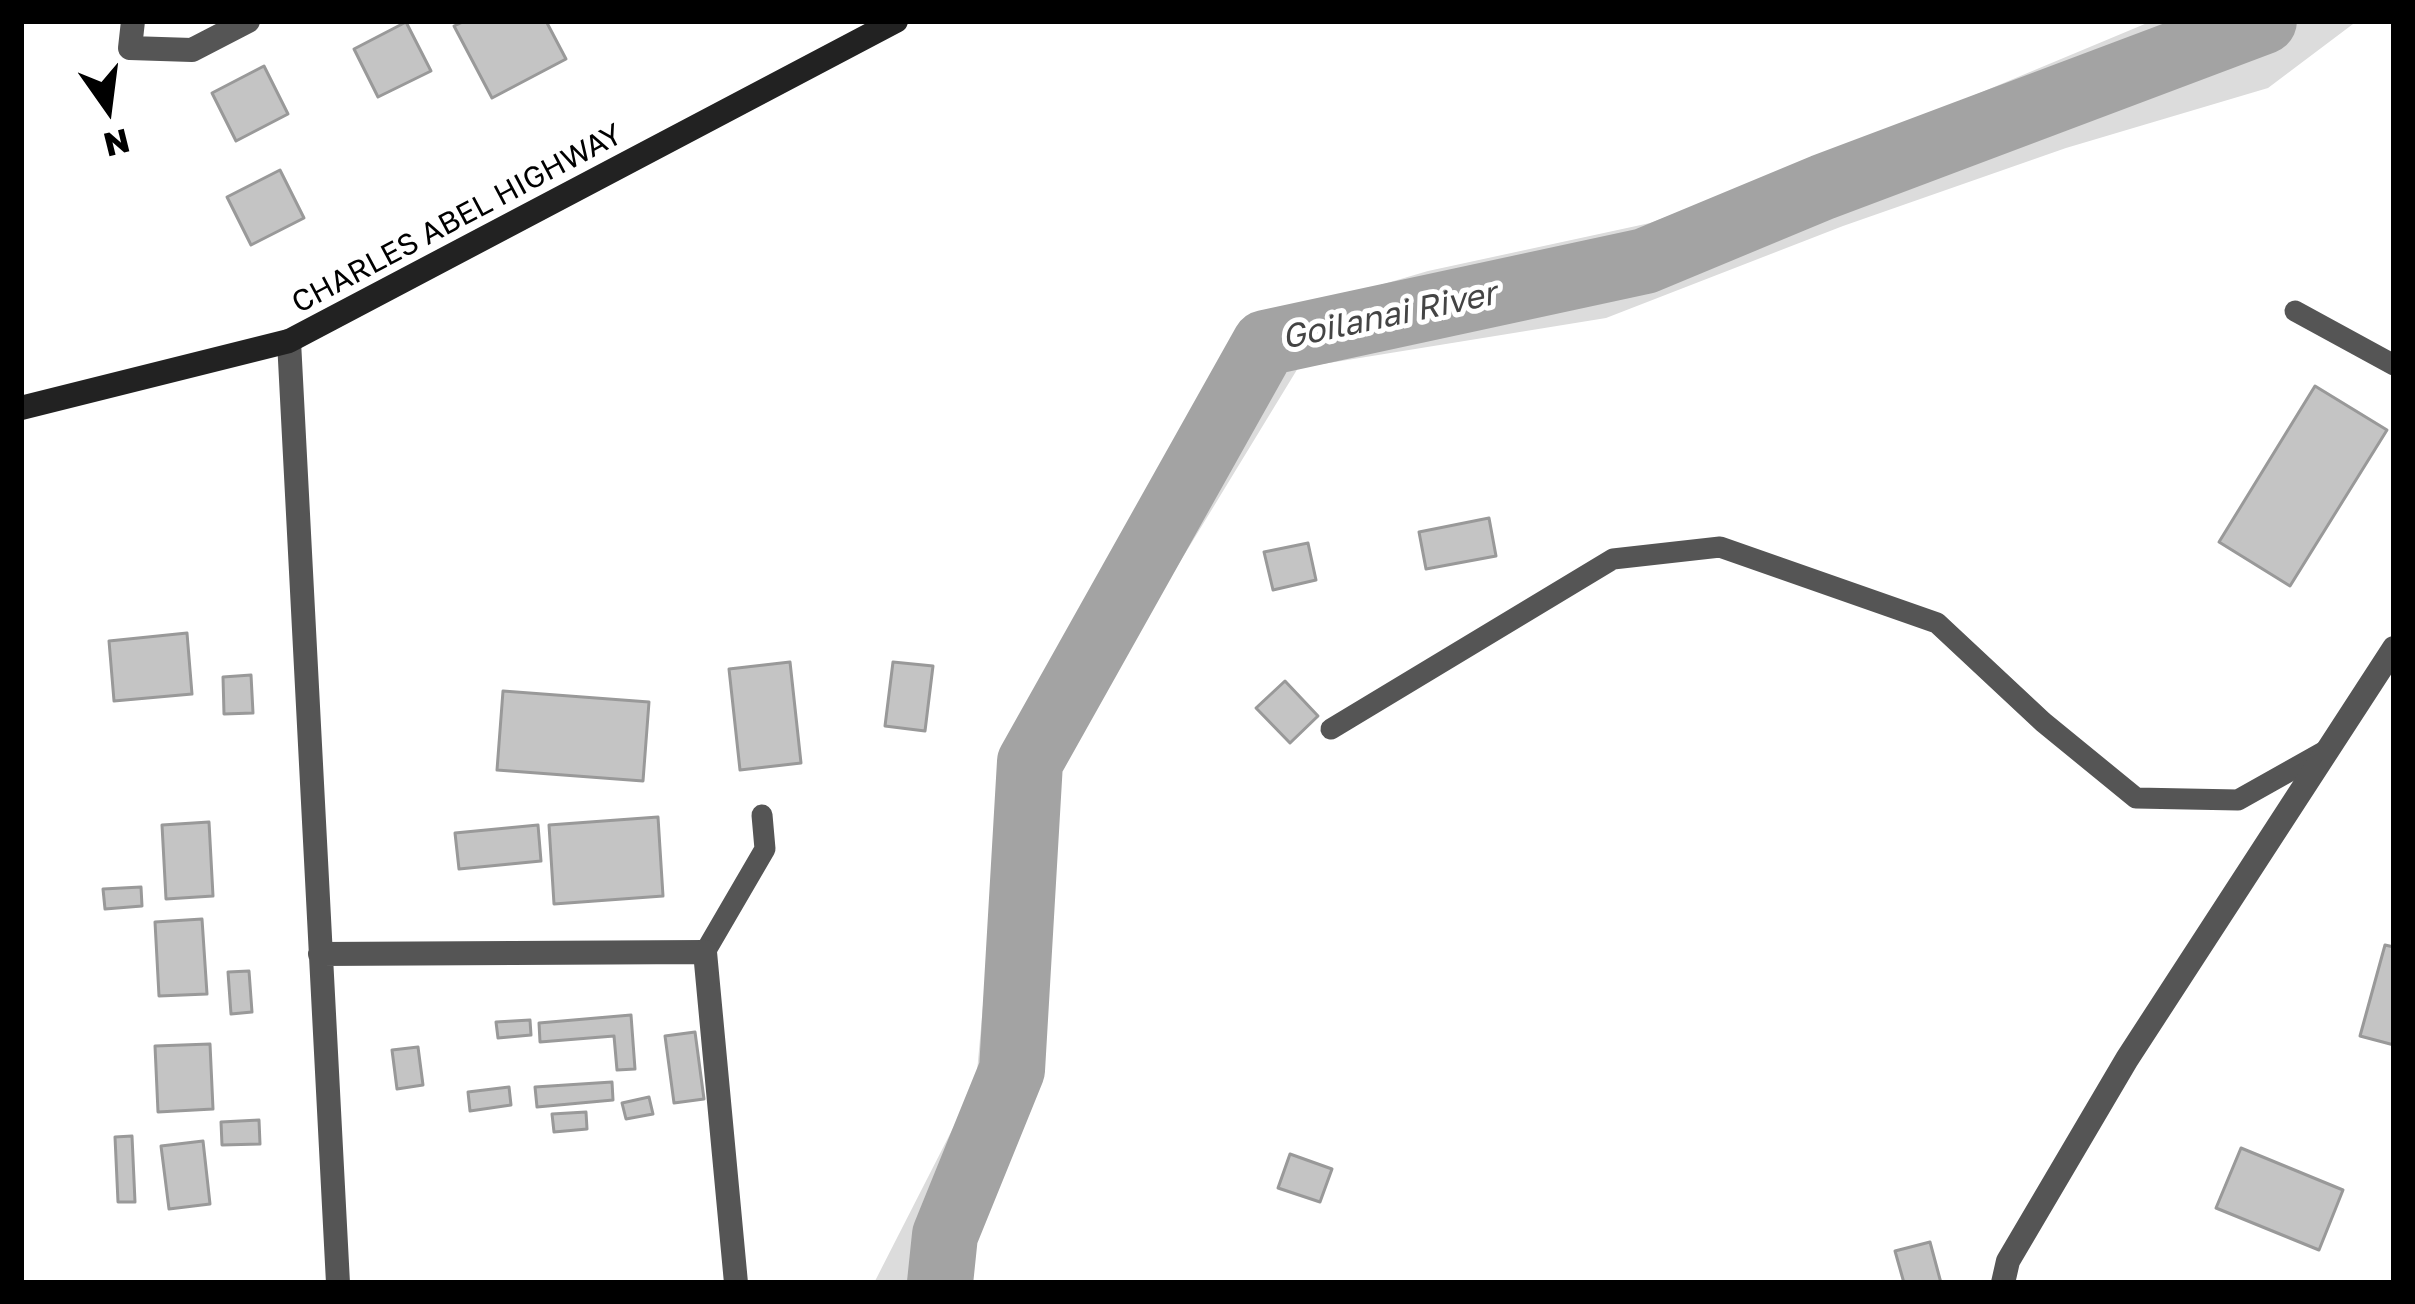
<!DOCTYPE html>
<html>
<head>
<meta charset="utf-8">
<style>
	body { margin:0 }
	#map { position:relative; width:2415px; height:1304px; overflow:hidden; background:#fff; font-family:"Golos Text",sans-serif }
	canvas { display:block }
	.frame { position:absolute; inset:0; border:24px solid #000; pointer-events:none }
	.north { position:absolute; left:48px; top:48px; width:120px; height:120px; -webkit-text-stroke:9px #fff; paint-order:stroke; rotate:166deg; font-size:33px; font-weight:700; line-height:48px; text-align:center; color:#000 }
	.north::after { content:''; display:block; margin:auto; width:42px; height:54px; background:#000; clip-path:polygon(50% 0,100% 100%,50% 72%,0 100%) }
</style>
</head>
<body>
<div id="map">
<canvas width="2415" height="1304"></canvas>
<div class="frame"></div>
<div class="north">N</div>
</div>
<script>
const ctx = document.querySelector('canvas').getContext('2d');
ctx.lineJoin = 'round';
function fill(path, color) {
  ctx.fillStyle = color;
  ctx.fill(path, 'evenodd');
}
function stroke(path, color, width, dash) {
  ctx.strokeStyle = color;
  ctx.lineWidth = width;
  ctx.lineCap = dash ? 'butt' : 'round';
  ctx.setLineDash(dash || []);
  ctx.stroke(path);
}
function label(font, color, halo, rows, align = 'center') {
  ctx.font = font + ' "Golos Text",sans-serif';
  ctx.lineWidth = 10;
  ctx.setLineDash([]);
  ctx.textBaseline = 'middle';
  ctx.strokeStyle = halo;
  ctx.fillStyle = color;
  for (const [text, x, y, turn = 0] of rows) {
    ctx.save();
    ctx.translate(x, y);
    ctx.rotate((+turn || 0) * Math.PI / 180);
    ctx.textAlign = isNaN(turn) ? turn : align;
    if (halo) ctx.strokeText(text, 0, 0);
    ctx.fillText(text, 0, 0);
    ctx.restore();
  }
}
fill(new Path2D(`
	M2152,21H2357L2268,88L2066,148L1843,226L1606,318L1298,368L1055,767L1037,1073L975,1241L969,1283H874L976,1083L1004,772L1237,327L1428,271L1650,223L1836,153Z`), '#dcdcdc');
stroke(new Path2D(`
	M940,1283L945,1235L1012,1070L1030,762L1265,343L1645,261L1823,187L2264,21`), '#a3a3a3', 66);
const building = new Path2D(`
	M465,21H546L566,59L492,98L454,26Z
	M406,22L431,71L378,97L354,49Z
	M264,66L288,114L236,141L212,93Z
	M280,170L304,218L251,245L227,197Z
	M2315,386L2387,430L2290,586L2219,542Z
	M1489,518L1496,556L1426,569L1419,532Z
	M1308,543L1316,580L1273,590L1264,552Z
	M187,633L192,694L114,701L109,641Z
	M790,662L801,763L740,770L729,669Z
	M893,662L933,666L925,731L885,726Z
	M251,675L253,713L224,714L223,677Z
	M1285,681L1318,716L1290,743L1256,708Z
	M503,691L649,702L643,781L497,770Z
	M658,817L663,896L554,904L549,825Z
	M209,822L213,896L166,899L162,825Z
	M538,825L541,861L459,869L455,833Z
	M141,887L142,906L105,909L103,889Z
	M202,919L207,994L159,996L155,922Z
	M2385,945L2394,947V1045L2360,1036Z
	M249,971L252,1012L231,1014L228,972Z
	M631,1015L635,1069L617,1070L614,1036L540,1042L539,1023Z
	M530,1020L531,1035L498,1038L496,1022Z
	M695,1032L704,1099L674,1103L665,1036Z
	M210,1044L213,1109L158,1112L155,1046Z
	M418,1047L423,1085L397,1089L392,1050Z
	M612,1082L613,1100L537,1107L535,1087Z
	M509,1087L511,1105L470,1111L468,1092Z
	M649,1097L653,1114L626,1119L622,1103Z
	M586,1112L587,1129L554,1132L552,1114Z
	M259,1120L260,1144L222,1145L221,1122Z
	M132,1136L135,1202H118L115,1137Z
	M203,1141L210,1204L169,1209L161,1146Z
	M2241,1148L2343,1190L2319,1250L2216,1208Z
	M1290,1154L1332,1169L1320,1202L1278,1188Z
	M1930,1242L1941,1283H1904L1895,1251Z`);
fill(building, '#c4c4c4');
stroke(building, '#999', 3);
stroke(new Path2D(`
	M2295,311L2394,365
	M1331,729L1613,559L1720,547L1937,623L2043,722L2136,798L2238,800L2327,750
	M705,952L765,849L762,815`), '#555', 21);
stroke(new Path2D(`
	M133,21L130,48L192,50L248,21
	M289,341L338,1283
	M320,954L705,952L736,1283
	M2003,1283L2008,1261L2127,1059L2394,648`), '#555', 24);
stroke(new Path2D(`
	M21,408L289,341L896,21`), '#222', 24);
label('30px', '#000', '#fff', [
	["CHARLES ABEL HIGHWAY",457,219,-28]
]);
label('italic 33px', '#444', '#fff', [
	["Goilanai River",1389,316,-12]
]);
</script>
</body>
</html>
